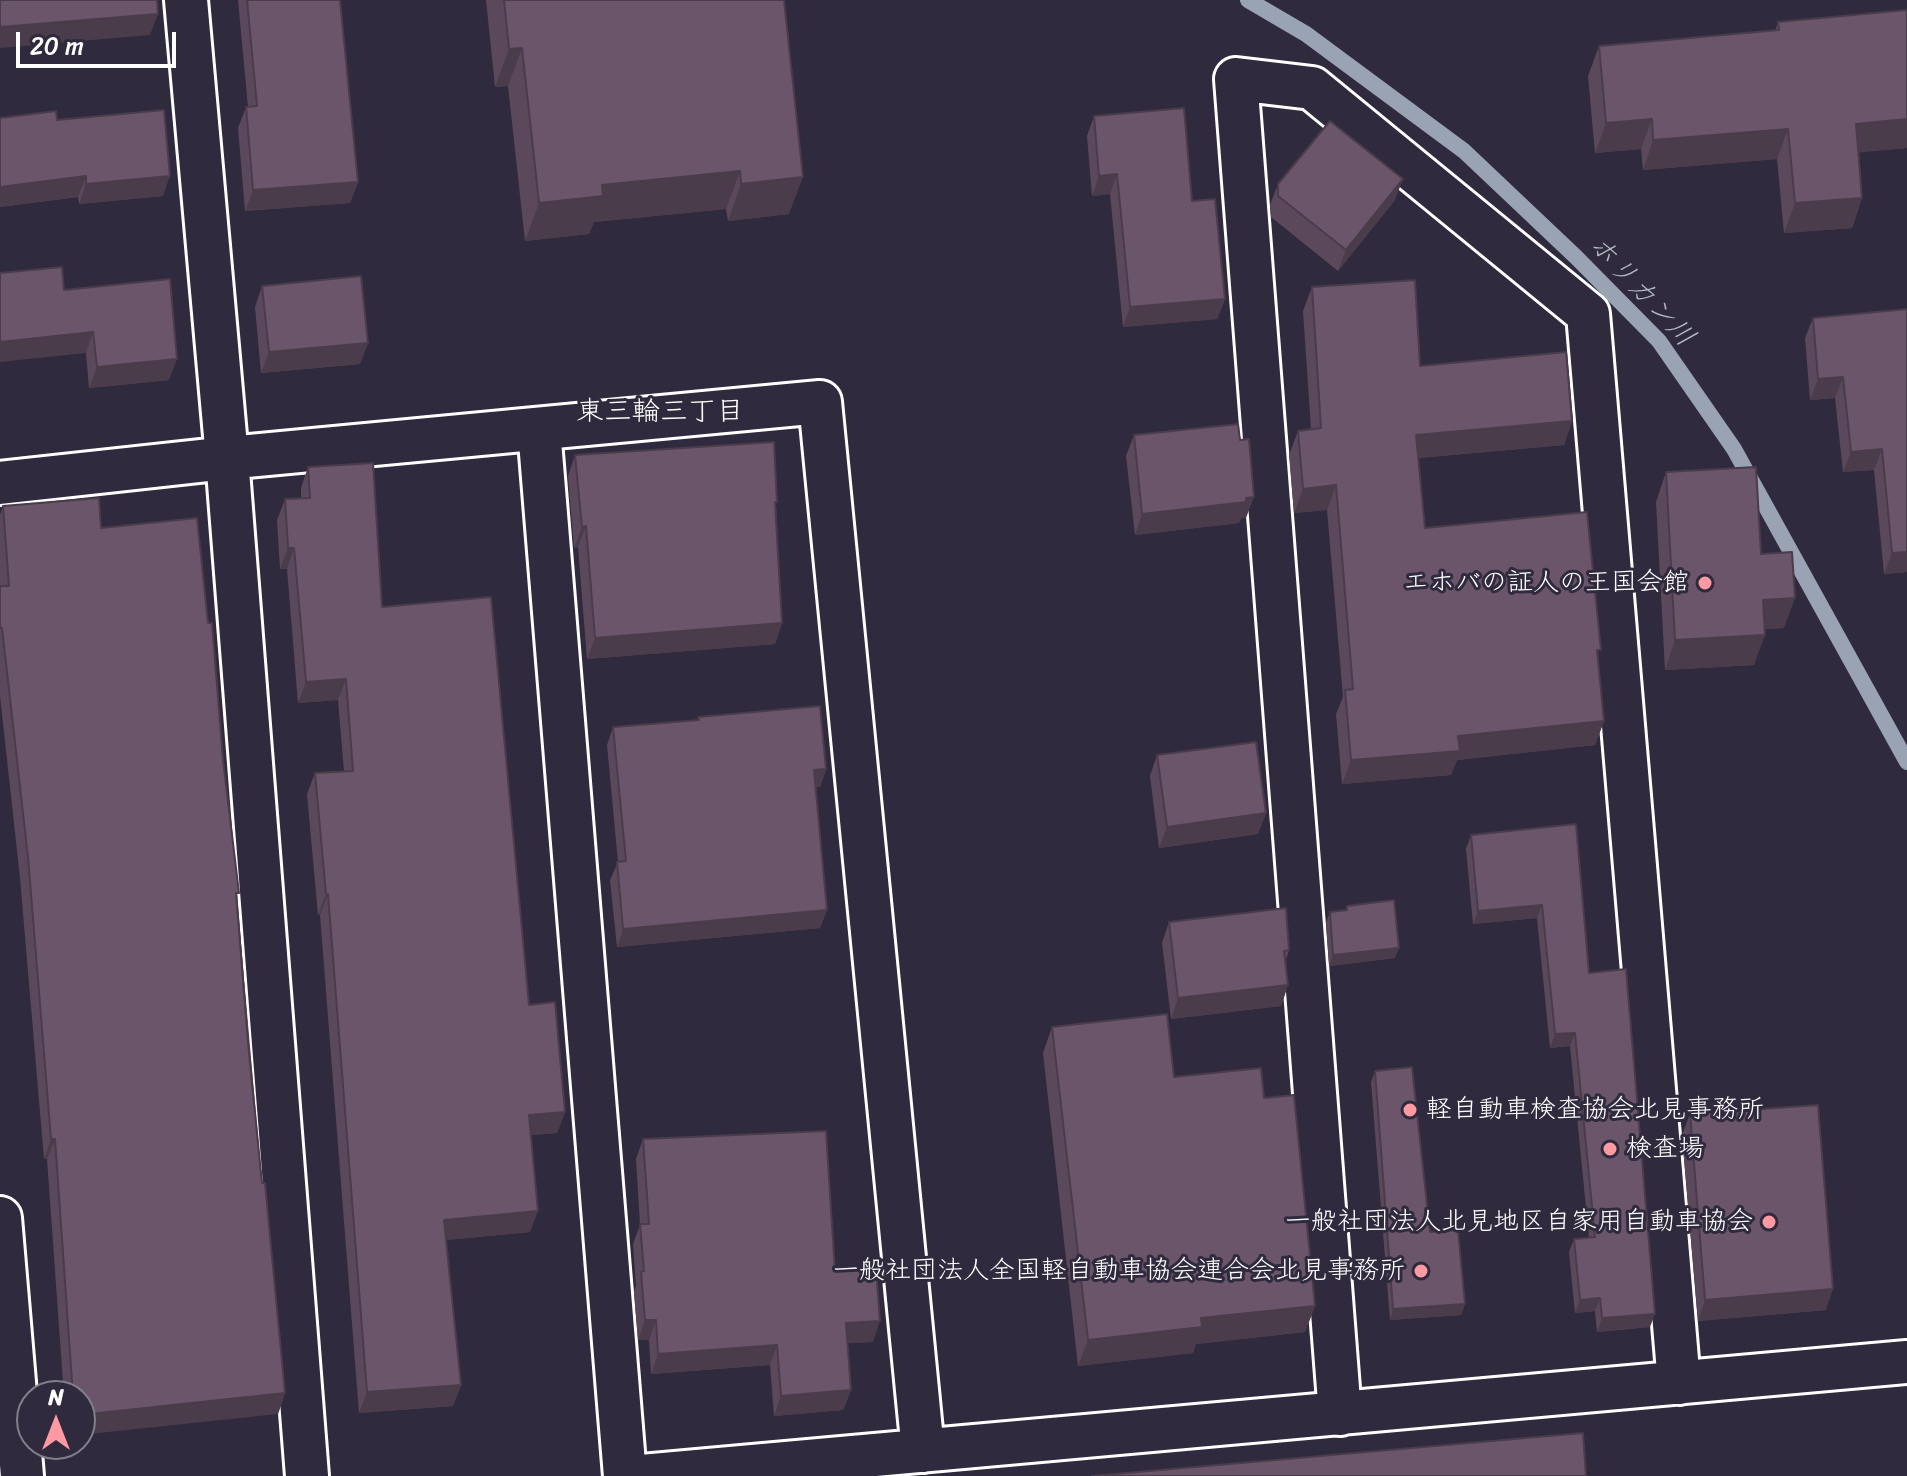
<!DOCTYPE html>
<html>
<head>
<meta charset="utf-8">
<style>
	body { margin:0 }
	#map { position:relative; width:1907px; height:1476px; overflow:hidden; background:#2f2a3d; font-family:Sriracha,sans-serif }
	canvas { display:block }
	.north { position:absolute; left:16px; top:1380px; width:80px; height:80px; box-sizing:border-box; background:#2f2a3d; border:2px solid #827f8b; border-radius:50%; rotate:0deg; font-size:22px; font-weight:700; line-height:32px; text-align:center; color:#fff }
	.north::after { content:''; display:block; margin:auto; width:28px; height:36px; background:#ff9aa2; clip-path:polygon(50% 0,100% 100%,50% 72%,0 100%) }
	.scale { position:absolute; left:16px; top:32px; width:160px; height:36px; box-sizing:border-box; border:4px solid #fff; border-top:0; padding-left:10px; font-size:24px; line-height:28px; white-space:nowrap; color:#fff; -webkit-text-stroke:6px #2f2a3d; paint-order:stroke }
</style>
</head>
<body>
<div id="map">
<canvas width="1907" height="1476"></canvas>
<div class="north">N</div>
<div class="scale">20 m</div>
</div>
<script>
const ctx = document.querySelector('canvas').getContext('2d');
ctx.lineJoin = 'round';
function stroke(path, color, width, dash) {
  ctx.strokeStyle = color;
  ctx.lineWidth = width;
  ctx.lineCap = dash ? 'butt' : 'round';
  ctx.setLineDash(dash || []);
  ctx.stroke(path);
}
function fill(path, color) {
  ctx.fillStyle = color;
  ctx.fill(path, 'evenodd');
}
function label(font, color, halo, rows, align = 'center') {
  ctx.font = font + ' Sriracha,"Klee One",sans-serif';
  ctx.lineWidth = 6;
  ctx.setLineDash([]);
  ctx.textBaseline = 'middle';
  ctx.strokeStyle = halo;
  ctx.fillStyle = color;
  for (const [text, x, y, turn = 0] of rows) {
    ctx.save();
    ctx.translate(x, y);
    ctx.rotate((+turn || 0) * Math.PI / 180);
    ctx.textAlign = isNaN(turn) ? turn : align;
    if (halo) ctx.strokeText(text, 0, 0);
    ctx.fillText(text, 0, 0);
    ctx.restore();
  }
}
stroke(new Path2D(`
	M1248,0L1306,34L1464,151L1576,257L1659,341L1734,449L1907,762`), '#9aa3b3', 16);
const minor = new Path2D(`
	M186,0L227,458L307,1476
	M539,429L625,1476
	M0,483L227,458L820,402L923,1451
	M0,1218L22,1476
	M1340,1414L1236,79L1312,88L1588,314L1679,1383
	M642,1476L1907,1362`);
stroke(minor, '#fff', 48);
stroke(minor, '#2f2a3d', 42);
fill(new Path2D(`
	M238,0H340L358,182L350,203L245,211L238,128L246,107H248Z
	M486,0H784L789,214L728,221L726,209L594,222L589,234L525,241L508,86L495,87Z
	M1778,22L1907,148L1859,152L1862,198L1852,228L1784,233L1777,159L1643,170L1641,149L1595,153L1588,76L1599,46L1775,31Z
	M1094,116L1192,201L1225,299L1217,319L1123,327L1110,194L1092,196L1087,136Z
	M0,118L57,120L163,196L79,204L78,197L0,207Z
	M1278,184L1395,200L1338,271L1271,217L1270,205Z
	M262,286L368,343L360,364L261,373L255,307Z
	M1312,287L1420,366L1572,421L1564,445L1418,458L1425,528L1598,659L1604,721L1595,745L1457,760L1451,775L1342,784L1336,714L1343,697L1327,510L1294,513L1289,455L1298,431L1311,429L1303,311Z
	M64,290L169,380L89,388L86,353Z
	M1907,309V572L1884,574L1874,470L1843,472L1835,398L1810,400L1805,338L1813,318Z
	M1134,435L1246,518H1241L1239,523L1135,535L1126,456Z
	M575,455L776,506L782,623L775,644L587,659L578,547L574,548L568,476Z
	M308,467L382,607L529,1005L565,1112L557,1133L531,1135L530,1232L446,1240L461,1385L453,1406L359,1413L320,915H318L307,794L315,773L344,771L338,700L298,703L287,569H280L277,520L285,499L301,498V488Z
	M1666,472L1761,554L1784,628L1765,629L1754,665L1665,670L1656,502Z
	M3,506L101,528L223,760L237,899L262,1183L285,1393L278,1414L80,1396H64L47,1159H44L20,878L0,696V515Z
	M698,717L826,769L820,787H816L827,910L820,928L617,947L610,880L618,862L607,745L613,727L698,720Z
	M1157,755L1266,813L1258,834L1159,848L1150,776Z
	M1576,824L1589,973L1650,1327L1597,1332L1595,1311L1575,1313L1569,1252L1574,1239L1589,1238L1570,1046L1550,1048L1537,918L1473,924L1466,849L1471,835Z
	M1347,906L1395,958L1329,966L1326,923L1330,912L1345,911Z
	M1169,922L1289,950L1286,960L1288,985L1281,1006L1171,1019L1162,943Z
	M1052,1027L1174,1077L1264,1098L1315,1306L1305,1332L1196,1344L1193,1353L1078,1366L1043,1053Z
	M1375,1071L1430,1232L1465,1304L1461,1315L1390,1320L1371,1082Z
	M1690,1114L1826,1310L1698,1321L1682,1135Z
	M643,1139L835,1271L873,1342L847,1343L851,1390L843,1410L774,1416L770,1365L651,1374L649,1340H638L634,1292L636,1286L633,1244L640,1225L636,1159Z`), '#5b495b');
fill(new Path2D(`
	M158,14L150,35L0,48V27Z
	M522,48L508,86L495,87L509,49Z
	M1652,119L1641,149L1595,153L1606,123Z
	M1907,119V148L1845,154L1856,124Z
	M1788,129L1777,159L1643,170L1653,140Z
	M740,171L726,209L594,222L589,234L525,241L539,203L602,185Z
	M1117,174L1110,194L1092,196L1099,176Z
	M86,176L78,197L0,207V187Z
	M170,176L163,196L79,204L86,184Z
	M803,177L789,214L728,221L741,184Z
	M1403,179L1395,200L1338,271L1346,250Z
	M358,182L350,203L245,211L253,190Z
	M1862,198L1852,228L1784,233L1795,203Z
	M1225,299L1217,319L1123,327L1130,307Z
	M93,332L86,353L0,362V342Z
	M368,343L360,364L261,373L269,352Z
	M177,359L169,380L89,388L97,367Z
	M1843,377L1835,398L1810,400L1818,379Z
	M1572,421L1564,445L1407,459L1416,435Z
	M1882,449L1874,470L1843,472L1851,452Z
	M1336,485L1327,510L1294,513L1303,489Z
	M1254,497L1246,518H1241L1239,523L1135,535L1142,514Z
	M586,526L578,547L574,548L582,527Z
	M288,548H294L287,569H280Z
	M1907,552V572L1884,574L1892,553Z
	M1795,598L1784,628L1753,630L1763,600Z
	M782,623L775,644L587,659L595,638Z
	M1765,635L1754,665L1665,670L1675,640Z
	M346,679L338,700L298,703L306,682Z
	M1604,721L1595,745L1457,760L1451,775L1342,784L1351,760L1458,736Z
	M826,769L820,787L808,788L814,770Z
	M1266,813L1258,834L1159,848L1167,827Z
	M326,894H328L320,915H318Z
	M1542,905L1537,918L1473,924L1478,911Z
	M827,910L820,928L617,947L623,929Z
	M1399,948L1395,958L1329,966L1333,955Z
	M1288,985L1281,1006L1171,1019L1178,998Z
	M1575,1033L1570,1046L1550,1048L1555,1034Z
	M565,1112L557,1133L521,1136L529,1115Z
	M51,1139H55L47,1159H44Z
	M538,1211L530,1232L436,1241L444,1220Z
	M1833,1289L1826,1310L1698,1321L1705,1300Z
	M1600,1298L1595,1311L1575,1313L1580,1300Z
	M1465,1304L1461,1315L1390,1320L1393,1309Z
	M1315,1306L1305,1332L1196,1344L1193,1353L1078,1366L1088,1340L1201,1318Z
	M1655,1314L1650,1327L1597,1332L1602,1318Z
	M645,1320H656L649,1340H638Z
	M880,1321L873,1342L838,1343L846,1323Z
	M777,1345L770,1365L651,1374L658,1354Z
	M461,1385L453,1406L359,1413L367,1392Z
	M851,1390L843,1410L774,1416L781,1396Z
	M285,1393L278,1414L80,1435V1415Z`), '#4a3c4a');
const building = new Path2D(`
	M0,0H157L158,14L0,27Z
	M247,0H340L358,182L253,190L246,107L257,106Z
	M504,0H784L803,177L741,184L740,171L602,185L603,196L539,203L522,48L509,49Z
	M1907,10V119L1856,124L1862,198L1795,203L1788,129L1653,140L1652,119L1606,123L1599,46L1779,30L1778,22Z
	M1184,108L1192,201L1215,199L1225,299L1130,307L1117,174L1099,176L1094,116Z
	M164,110L170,176L86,184V176L0,187V118L56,111L57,120Z
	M1330,121L1403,179L1346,250L1278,196V184Z
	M62,267L64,290L170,279L177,359L97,367L93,332L0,342V273Z
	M361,276L368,343L269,352L262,286Z
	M1415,280L1420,366L1566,352L1572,421L1416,435L1425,528L1587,512L1601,650H1597L1604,721L1458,736L1460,751L1351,760L1345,690L1353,689L1336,485L1303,489L1298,431L1321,428L1312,287Z
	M1907,309V552L1892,553L1882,449L1851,452L1843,377L1818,379L1813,318Z
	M1238,424L1240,440L1249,439L1254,497L1246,498V502L1142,514L1134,435Z
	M774,442L777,502H775L782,623L595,638L586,526L582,527L575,455Z
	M373,463L382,607L491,597L529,1005L555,1002L565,1112L529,1115L538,1211L444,1220L461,1385L367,1392L328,894H326L315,773L353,771L346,679L306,682L294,548H288L285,499L310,498L308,467Z
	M1756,467L1761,554L1792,552L1795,598L1763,600L1765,635L1675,640L1666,472Z
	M99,498L101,528L197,518L208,623H212L223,760L239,893H236L248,1042L262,1183H265L285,1393L80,1415V1396H73L55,1139H51L28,857L2,628H0V586H9L3,506Z
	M820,706L826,769L814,770L827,910L623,929L617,862L626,861L613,727L699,720L698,717Z
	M1256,742L1266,813L1167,827L1157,755Z
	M1576,824L1589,973L1626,969L1655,1314L1602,1318L1600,1298L1580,1300L1574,1239L1595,1237L1575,1033L1555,1034L1542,905L1478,911L1471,835Z
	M1394,900L1399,948L1333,955L1330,912L1347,910V906Z
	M1286,908L1289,950L1284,951L1288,985L1178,998L1169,922Z
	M1167,1014L1174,1077L1261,1068L1264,1098L1294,1095L1315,1306L1201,1318L1202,1327L1088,1340L1052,1027Z
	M1412,1067L1430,1232L1458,1230L1465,1304L1393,1309L1375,1071Z
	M1818,1105L1833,1289L1705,1300L1690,1114Z
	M826,1131L835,1271L876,1268L880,1321L846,1323L851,1390L781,1396L777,1345L658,1354L656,1320H645L641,1272L644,1271L640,1224H649L643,1139Z
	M1583,1433L1586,1476H1092Z`);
fill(building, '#6a556a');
stroke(building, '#4a3c4a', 2);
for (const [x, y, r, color] of [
	[1705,583,8,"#ff9aa2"],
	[1410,1110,8,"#ff9aa2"],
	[1610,1149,8,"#ff9aa2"],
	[1769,1222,8,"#ff9aa2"],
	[1421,1271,8,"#ff9aa2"]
]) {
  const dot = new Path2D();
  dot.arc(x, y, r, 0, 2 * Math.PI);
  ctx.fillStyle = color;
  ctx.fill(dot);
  stroke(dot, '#2f2a3d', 3);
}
label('26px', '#fff', '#2f2a3d', [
	["エホバの証人の王国会館",1689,583],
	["軽自動車検査協会北見事務所",1426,1110,"left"],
	["検査場",1626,1149,"left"],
	["一般社団法人北見地区自家用自動車協会",1753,1222],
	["一般社団法人全国軽自動車協会連合会北見事務所",1405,1271]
], 'right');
label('italic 28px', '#b3bac6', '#2f2a3d', [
	["ホリカン川",1641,292,47]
]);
label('28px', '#fff', '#2f2a3d', [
	["東三輪三丁目",660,413]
]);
</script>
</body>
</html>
